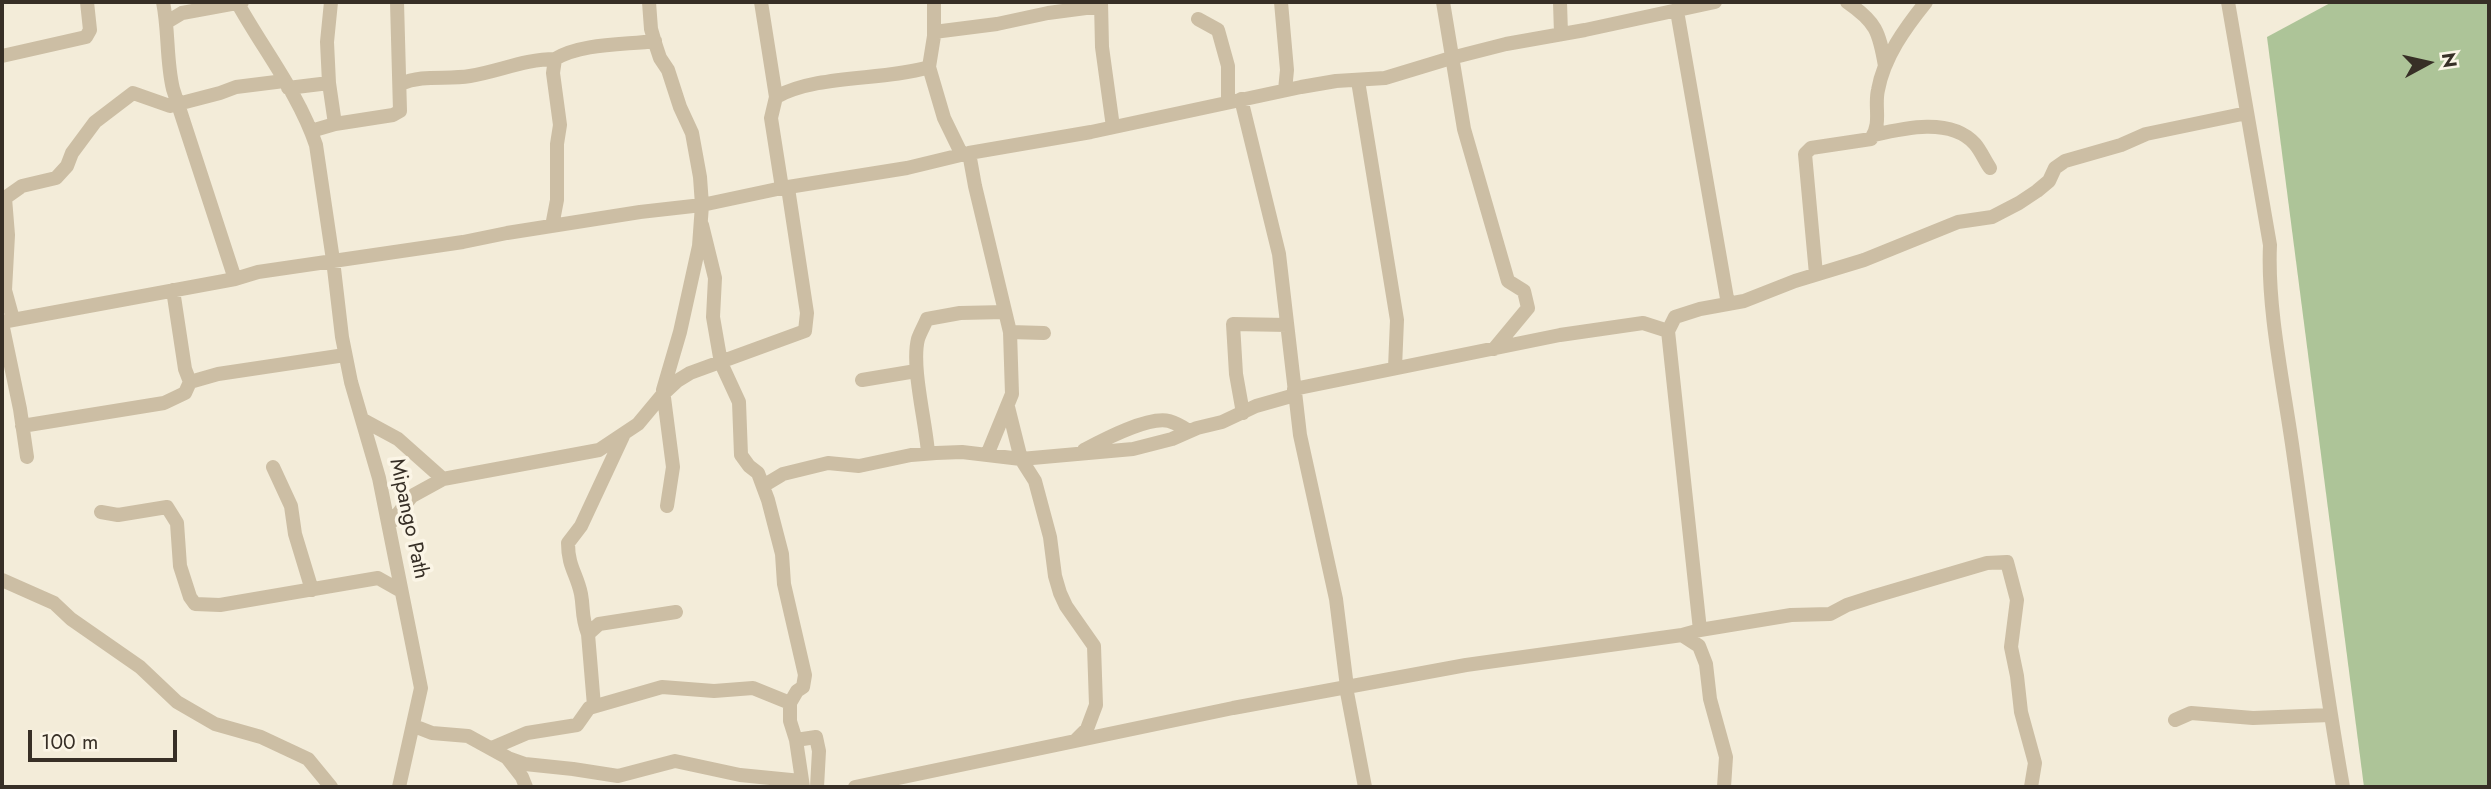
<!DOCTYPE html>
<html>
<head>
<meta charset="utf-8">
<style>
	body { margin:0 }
	#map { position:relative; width:2491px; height:789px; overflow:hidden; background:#f3ecd9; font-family:Jost,sans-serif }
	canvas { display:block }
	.frame { position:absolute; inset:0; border:4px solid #372f26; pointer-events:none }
	.north { position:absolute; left:2393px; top:28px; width:70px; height:70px; -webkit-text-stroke:5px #fbf5e6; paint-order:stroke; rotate:82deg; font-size:19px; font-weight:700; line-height:28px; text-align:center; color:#372f26 }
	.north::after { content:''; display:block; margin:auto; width:24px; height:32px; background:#372f26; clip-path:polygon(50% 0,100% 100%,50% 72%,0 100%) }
	.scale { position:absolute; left:28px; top:730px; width:149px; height:32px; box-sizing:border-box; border:4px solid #372f26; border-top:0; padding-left:9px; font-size:21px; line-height:24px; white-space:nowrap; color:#372f26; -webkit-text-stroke:5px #fbf5e6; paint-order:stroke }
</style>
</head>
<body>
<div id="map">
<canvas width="2491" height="789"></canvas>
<div class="frame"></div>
<div class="north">N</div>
<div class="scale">100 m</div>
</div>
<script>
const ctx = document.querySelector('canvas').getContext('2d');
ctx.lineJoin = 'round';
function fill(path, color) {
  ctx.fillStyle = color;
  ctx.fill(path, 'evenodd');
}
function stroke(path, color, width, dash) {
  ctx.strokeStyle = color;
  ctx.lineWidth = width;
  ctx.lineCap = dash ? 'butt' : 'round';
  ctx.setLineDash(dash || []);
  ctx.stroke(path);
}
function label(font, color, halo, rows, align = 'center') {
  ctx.font = font + ' Jost,sans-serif';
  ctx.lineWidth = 7;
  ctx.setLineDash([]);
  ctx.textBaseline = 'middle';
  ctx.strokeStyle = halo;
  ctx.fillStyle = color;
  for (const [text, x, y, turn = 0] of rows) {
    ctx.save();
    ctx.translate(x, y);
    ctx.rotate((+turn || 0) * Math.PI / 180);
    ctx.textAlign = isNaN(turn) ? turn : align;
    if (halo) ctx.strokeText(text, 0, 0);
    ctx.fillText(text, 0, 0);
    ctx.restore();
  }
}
fill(new Path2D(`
	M2332,2H2489V787H2364L2267,37Z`), '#adc498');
stroke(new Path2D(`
	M163,2C169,31 166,60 173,89L235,279
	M237,2C263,49 299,94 316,145L333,260L342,337L351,382L379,478L421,688L399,787
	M649,2L651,29L656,46L660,58L668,70L680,107L692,133L700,177L702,205L699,246L680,332L663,390L673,467L667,506
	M761,2L776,97
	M1101,2L1102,47L1113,127
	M1281,2L1287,70L1285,90
	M1443,2L1464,129L1508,281L1524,291L1528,308L1494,349
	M1560,2L1561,34
	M1847,2C1876,22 1879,31 1885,66
	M2228,2L2270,245C2267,309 2284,386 2293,451C2309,563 2323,675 2343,787
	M1677,11L1728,304
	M1198,19L1218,30L1228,66V102
	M167,22L182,13L242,2
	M934,32L997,24L1048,13L1101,6
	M2,56L86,37L90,30L87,2
	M929,67L944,118L962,155
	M1358,81L1397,320L1395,368
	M329,83L335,124
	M400,84C424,74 446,80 470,76C499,71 526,59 555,59
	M288,88L329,83L327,42L331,2
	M1241,99L1279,254L1300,435L1336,599L1347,687
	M311,131L335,124L393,115L400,111L397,2
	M1874,135C1904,128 1951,117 1975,144C1981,151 1985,161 1990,168
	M969,153L975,186L1010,332L1012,394L987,455
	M782,188L771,118L776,97C818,74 883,81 929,67L934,36V2
	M702,225L715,278L713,317L721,363L739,402L741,455L749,466L758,473L768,500L782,554L784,584L805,675L803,687L797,691L790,703V721L796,740L803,787
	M552,226L557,200V144L560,125L553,73L555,59C582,43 624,45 655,41
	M1816,274L1805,154L1811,148L1871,139C1882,123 1874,107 1878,90C1884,57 1905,28 1926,2
	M173,290L185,369L190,382L218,374L345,355
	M13,319L5,290L8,235L5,198L22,186L56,178L67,166L72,153L95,122L133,93L170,106L220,93L236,87L284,81
	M2,322L235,279L258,272L463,242L507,233L640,212L702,205L782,188L907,168L969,153L1091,132L1301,87L1336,81L1385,78L1451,58L1506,44L1585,30L1715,2
	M2,323L20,409L27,457
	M1010,332L1044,333
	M862,380L916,371
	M1294,389L1560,335L1643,323L1668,331
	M1008,407L1021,459L1133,449L1172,439L1197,428L1222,422L1256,406L1295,395
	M1243,413L1236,374L1233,324L1287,325
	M363,420L398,439L443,479
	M22,426L164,403L185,393L190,382
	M1084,450C1103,440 1148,416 1169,421C1176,423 1183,427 1189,431
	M928,453C926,423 911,366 918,339C920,333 924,326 927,319L960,313L1005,312
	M273,467L291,506L295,534L312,590
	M763,486L783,474L828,463L859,466L911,455L936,453L962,452L1021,459L1035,481L1050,537L1055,576L1060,593L1066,606L1094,646L1096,705L1087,729L1075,741
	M101,512L118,515L167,507L177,523L180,566L190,597L195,604L220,605L378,578L401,591
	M389,525L412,496L443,479L599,450L638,424L663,394L677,381L690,373L805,331L807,313L788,188
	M2,580L54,603L71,619L140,667L177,702L215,724L261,737L308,759L331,787
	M1700,630L1791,615L1830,614L1847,605L1875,596L1987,563L2007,562L2017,600L2011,647L2017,676L2021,712L2035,763L2031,787
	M588,634C581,616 584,610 581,594C577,574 568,567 568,543L581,526L623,436
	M1682,635L1699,646L1706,664L1710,699L1726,757L1724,787
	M1346,687L1365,787
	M594,706L588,634L599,624L676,612
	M2175,720L2191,713L2253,718L2330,715
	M414,726L432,733L468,736L508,758L525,764L573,769L618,776L675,761L740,775L801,781
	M796,740L816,737L819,751L817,787
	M492,748L527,733L577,725L589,708L662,687L714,691L753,688L790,703
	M508,759L522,777L526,787
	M855,787L1233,708L1466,665L1682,635L1700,630L1668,331L1675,317L1700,309L1744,301L1795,281L1864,260L1958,222L1992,217L2019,203L2037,191L2049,181L2055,168L2065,161L2121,145L2146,134L2247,113`), '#ccbea4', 14);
label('21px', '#372f26', '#fbf5e6', [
	["Mipango Path",408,519,78]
]);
</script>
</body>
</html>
